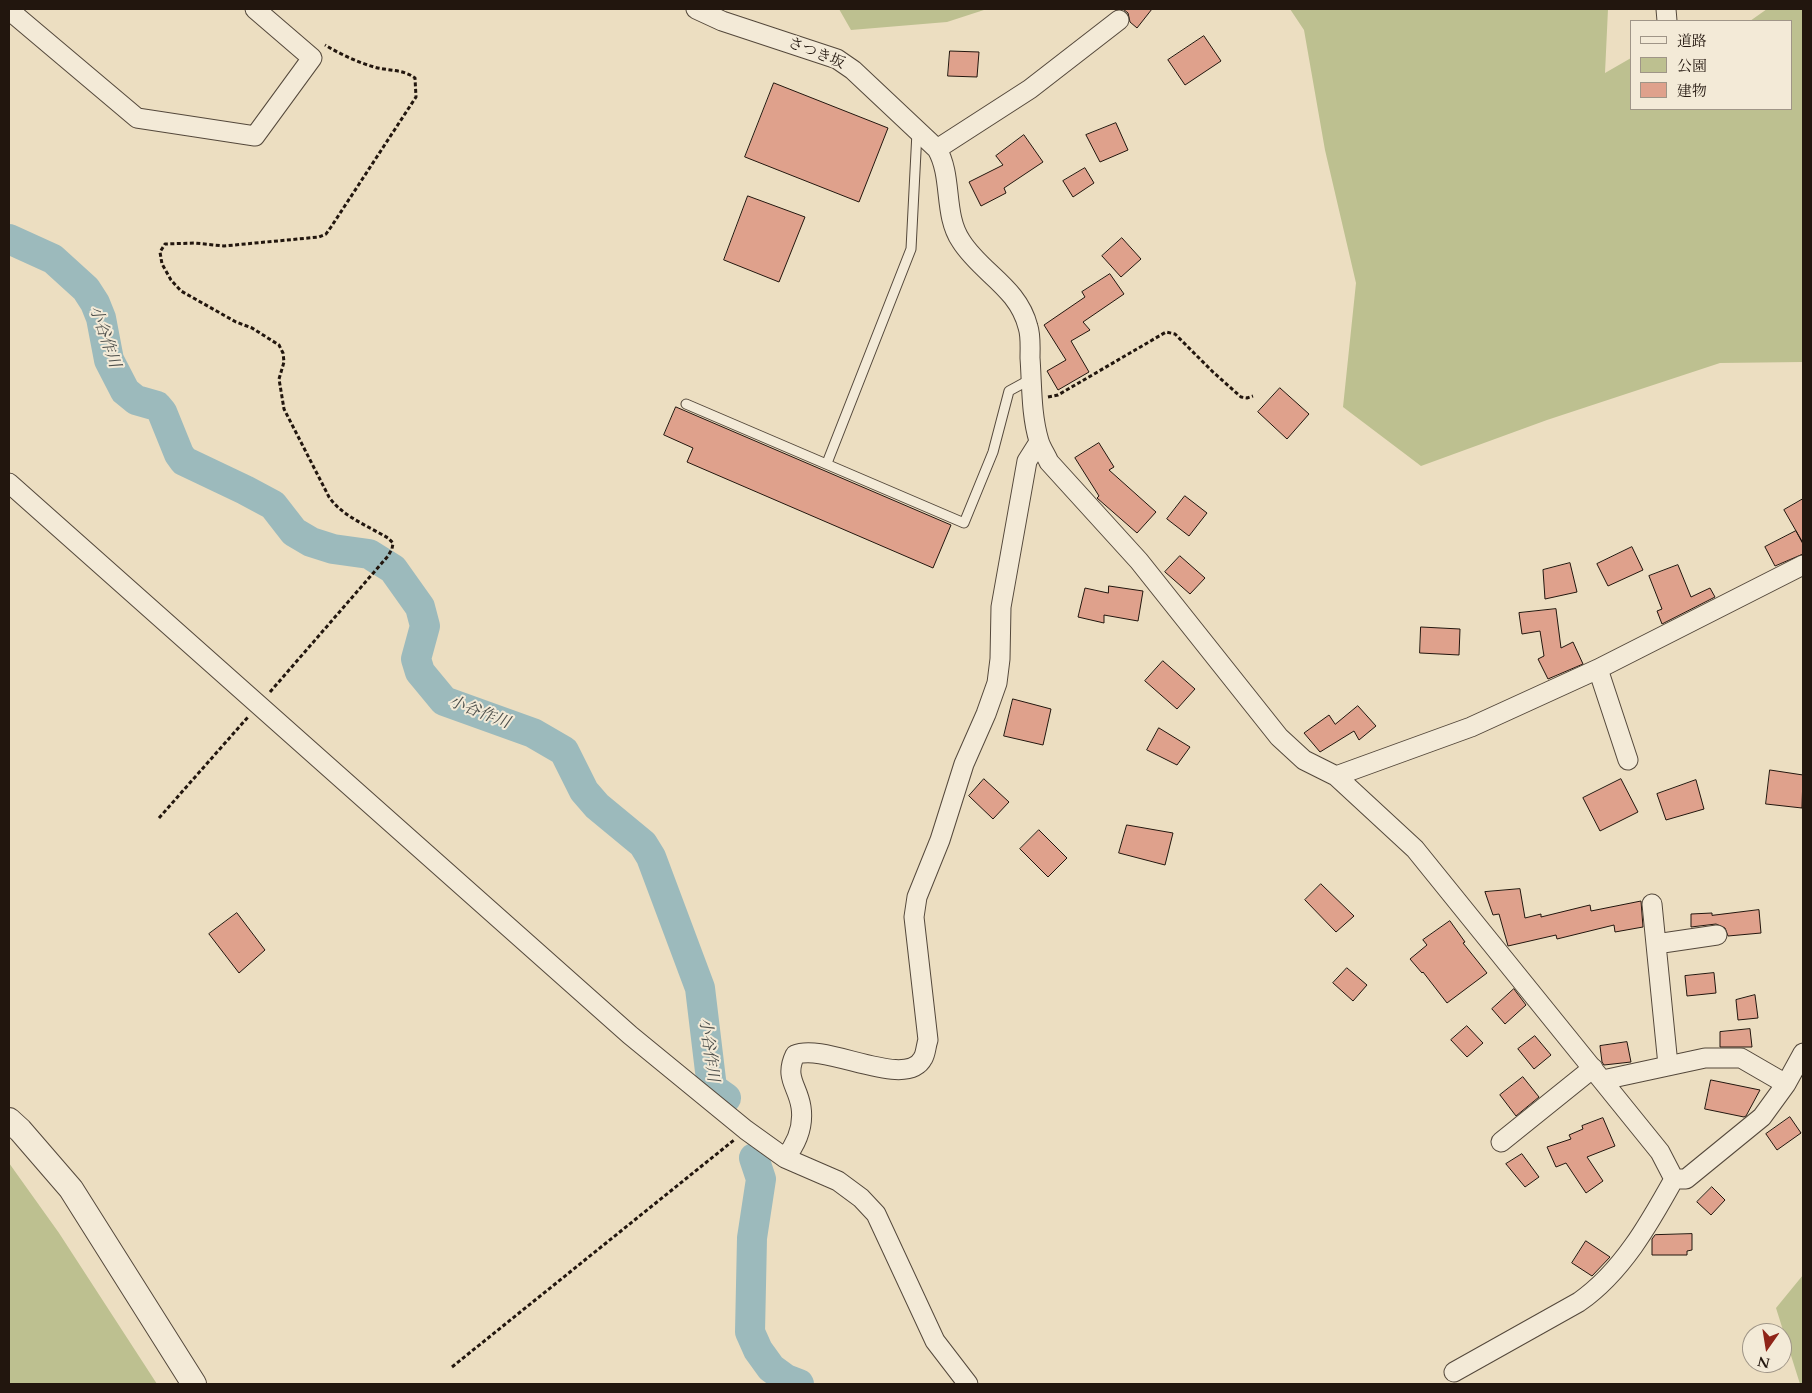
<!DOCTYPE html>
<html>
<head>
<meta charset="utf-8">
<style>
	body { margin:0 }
	#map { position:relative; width:1812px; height:1393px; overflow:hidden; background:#ecdec1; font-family:Cardo,"Noto Serif JP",serif }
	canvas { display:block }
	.frame { position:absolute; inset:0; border:10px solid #22160e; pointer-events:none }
	.legend { position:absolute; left:1630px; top:20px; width:162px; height:90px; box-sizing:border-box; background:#f3ead7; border:1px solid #9f9587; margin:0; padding:6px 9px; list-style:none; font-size:15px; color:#22160e }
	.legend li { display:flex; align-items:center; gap:10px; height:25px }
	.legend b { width:25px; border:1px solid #9f9587 }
	.north { position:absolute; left:1742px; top:1323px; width:50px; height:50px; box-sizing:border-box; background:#f3ead7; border:1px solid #9f9587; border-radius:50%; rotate:193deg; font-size:14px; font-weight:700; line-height:20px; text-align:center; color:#22160e }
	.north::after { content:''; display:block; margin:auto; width:18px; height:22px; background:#8f2418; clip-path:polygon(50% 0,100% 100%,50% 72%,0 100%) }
</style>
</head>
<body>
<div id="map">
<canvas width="1812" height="1393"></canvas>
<div class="frame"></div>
<ul class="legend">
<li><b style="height:6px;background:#f3ead7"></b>道路</li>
<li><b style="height:14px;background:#bdc090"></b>公園</li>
<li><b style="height:14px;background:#dfa18c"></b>建物</li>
</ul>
<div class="north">N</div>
</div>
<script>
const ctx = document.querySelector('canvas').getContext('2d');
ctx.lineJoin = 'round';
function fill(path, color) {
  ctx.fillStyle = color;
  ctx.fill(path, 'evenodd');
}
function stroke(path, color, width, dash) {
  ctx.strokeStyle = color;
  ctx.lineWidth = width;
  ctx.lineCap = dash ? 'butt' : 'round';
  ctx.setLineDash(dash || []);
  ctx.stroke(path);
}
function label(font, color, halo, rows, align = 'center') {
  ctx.font = font + ' Cardo,"Noto Serif JP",serif';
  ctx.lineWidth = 4;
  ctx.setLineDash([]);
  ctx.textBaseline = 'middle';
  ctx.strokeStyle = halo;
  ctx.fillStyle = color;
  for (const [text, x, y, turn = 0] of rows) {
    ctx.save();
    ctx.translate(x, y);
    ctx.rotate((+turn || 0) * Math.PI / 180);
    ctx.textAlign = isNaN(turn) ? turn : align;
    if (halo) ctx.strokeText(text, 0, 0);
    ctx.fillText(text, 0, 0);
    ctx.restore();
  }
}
fill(new Path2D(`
	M839,9H987L947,22L851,30Z
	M1290,9H1608L1605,73L1631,58V109H1791V21H1750L1767,9H1803V362L1720,363L1547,420L1421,466L1343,407L1356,283L1325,150L1304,30Z
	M9,1163L59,1233L157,1384H9Z
	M1803,1275V1384H1800L1776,1308Z`), '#bdc090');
stroke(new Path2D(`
	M9,239L53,259L86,289L95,303L101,318L109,360L125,391L136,400L157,406L162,412L179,454L184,461L245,490L273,505L294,532L311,542L333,549L369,554L393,569L420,607L425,626L416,659L420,672L444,701L533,733L564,751L584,791L597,806L643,844L651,857L700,988L712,1088L726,1098
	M754,1158L761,1179L752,1238L750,1332L758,1350L771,1368L786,1379L799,1384`), '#9cbabc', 30);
const building = new Path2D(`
	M1113,9H1152L1137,28L1130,22L1128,13L1123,9Z
	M1204,36L1221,61L1185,85L1168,60Z
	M950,51L979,52L977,77L948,76Z
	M774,83L888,128L859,202L745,157Z
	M1116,123L1128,150L1100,162L1086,135Z
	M1024,135L1043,162L1004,188L1006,193L981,206L969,182L1003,165L996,156Z
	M1085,168L1094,183L1073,197L1063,181Z
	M748,196L805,217L779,282L724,260Z
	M1122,238L1141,259L1121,277L1102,256Z
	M1110,274L1124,294L1083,322L1090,330L1071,341L1089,372L1058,390L1047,371L1066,360L1044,325L1085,297L1082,292Z
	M1280,388L1309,414L1287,439L1258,412Z
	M676,407L951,525L933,568L687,462L693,448L664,435Z
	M1099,443L1114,467L1109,470L1156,512L1137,533L1097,498L1099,496L1075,458Z
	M1185,496L1207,513L1189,536L1167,519Z
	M1803,499V543L1784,510Z
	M1796,531L1803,544V554L1775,566L1765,547Z
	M1632,547L1643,570L1608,586L1597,564Z
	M1180,556L1205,578L1190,594L1165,572Z
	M1570,563L1577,592L1545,599L1543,570Z
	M1678,565L1691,597L1710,588L1715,597L1662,624L1657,611L1662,609L1649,576Z
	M1109,586L1143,591L1138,621L1104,615V623L1078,617L1085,588L1108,593Z
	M1556,609L1561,648L1573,642L1583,664L1548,679L1538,659L1544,656L1540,631L1522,634L1519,613Z
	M1421,627L1460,629L1459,655L1420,653Z
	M1163,661L1195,689L1177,709L1145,681Z
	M1013,699L1051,709L1043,745L1004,736Z
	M1358,706L1376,726L1359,740L1354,731L1320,752L1304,733L1329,715L1335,724Z
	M1159,728L1190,747L1177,765L1147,750Z
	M1770,770L1803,775L1802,808L1766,804Z
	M984,779L1009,802L993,819L969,796Z
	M1621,779L1638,812L1600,831L1583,798Z
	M1696,780L1704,809L1666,820L1657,794Z
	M1127,825L1173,833L1165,865L1119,853Z
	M1039,830L1067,858L1048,877L1020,849Z
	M1321,884L1354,916L1336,932L1305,900Z
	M1520,889L1525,918L1541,914V917L1590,905L1591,911L1641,901L1643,927L1615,932L1614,925L1557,939L1556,935L1508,946L1499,914L1493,915L1485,892Z
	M1759,910L1761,933L1728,936L1725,928L1716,924L1691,927V914L1712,913V915Z
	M237,913L265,950L239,973L209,934Z
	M1450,921L1465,942L1463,943L1487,973L1447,1003L1423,972L1422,973L1410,959L1427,945L1423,940Z
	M1347,968L1367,985L1353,1001L1333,983Z
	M1714,973L1716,993L1687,996L1685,976Z
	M1514,989L1526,1005L1505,1024L1492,1009Z
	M1755,995L1758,1018L1738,1020L1736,1000Z
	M1467,1026L1483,1043L1467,1057L1451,1040Z
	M1750,1029L1752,1047H1720V1032Z
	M1535,1036L1551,1055L1534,1069L1518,1049Z
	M1627,1042L1631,1062L1604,1065L1602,1062L1600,1046Z
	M1523,1077L1539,1097L1516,1116L1500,1095Z
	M1711,1080L1760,1090L1746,1116L1744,1117L1705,1109Z
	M1790,1117L1801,1133L1777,1150L1766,1134Z
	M1603,1118L1615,1146L1587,1157L1603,1181L1586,1193L1566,1163L1556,1167L1547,1147L1571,1139L1569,1135L1583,1129L1582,1126Z
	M1522,1154L1539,1177L1525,1187L1506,1164Z
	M1712,1187L1725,1200L1711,1215L1697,1202Z
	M1692,1234V1250L1687,1251V1255H1652V1239L1655,1235Z
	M1586,1241L1610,1257L1592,1276L1572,1263Z`);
fill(building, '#dfa18c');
stroke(building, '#22160e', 1);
const service = new Path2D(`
	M686,404L964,523L993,452L1009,391L1031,379
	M827,463L911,249L917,132`);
const minor = new Path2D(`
	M696,9L722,21L837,59L853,70L937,149C953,177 943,214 961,241C981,273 1018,287 1028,327C1031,336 1030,348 1030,358C1032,385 1031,415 1039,441C1041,448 1046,455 1049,462L1139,561L1279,737L1304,760L1336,776L1415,849L1660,1152L1674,1179C1649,1224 1622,1272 1579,1302L1454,1372
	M1666,9L1667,21
	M9,10L137,118L255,136L312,58L255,9
	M937,149L1030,89L1119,20
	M9,483L630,1035L746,1130L785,1158L838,1181L861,1198L876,1214L935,1341L968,1384
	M1598,669L1628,760
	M1336,776L1471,727L1598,669L1803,565
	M1652,904L1668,1065
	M1656,944L1717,935
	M1603,1080L1705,1058H1741L1786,1084
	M1501,1142L1593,1068
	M785,1158C797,1143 804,1127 801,1107C798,1086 784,1078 795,1055C825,1042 906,1091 923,1058C926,1053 926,1045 928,1040L914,917L917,897L940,840L964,764L986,714L997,683L1000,659L1001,607L1027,461L1039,442
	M1674,1179H1686L1762,1117L1786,1084L1803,1053`);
const tertiary = new Path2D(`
	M9,1120L20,1130L71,1189L194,1384`);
stroke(service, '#54483b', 11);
stroke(minor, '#54483b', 21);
stroke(tertiary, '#54483b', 26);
stroke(new Path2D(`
	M1048,397L1058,395L1166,332L1175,334L1213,372L1241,397L1247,398L1253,396
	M270,692L388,556L392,549L393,543L388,538C368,526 342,516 329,497L284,409L279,379L284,362L283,353L279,345L252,328L236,322L181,291L171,280L162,264L160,252L165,244L195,243L224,246L319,237L326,234L331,227L416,97L415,78C403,69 388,71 374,67C357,62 340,54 325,45
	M159,818L248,717
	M452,1367L734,1140`), '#22160e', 3, [4, 2.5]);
stroke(service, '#f3ead7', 9);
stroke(minor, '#f3ead7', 19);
stroke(tertiary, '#f3ead7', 24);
label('15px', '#22160e', '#f3ead7', [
	["さつき坂",816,54,22]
]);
label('italic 16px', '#4d4f4b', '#f3ead7', [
	["小谷作川",104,337,71],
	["小谷作川",479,713,21],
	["小谷作川",708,1050,82]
]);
</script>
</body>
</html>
